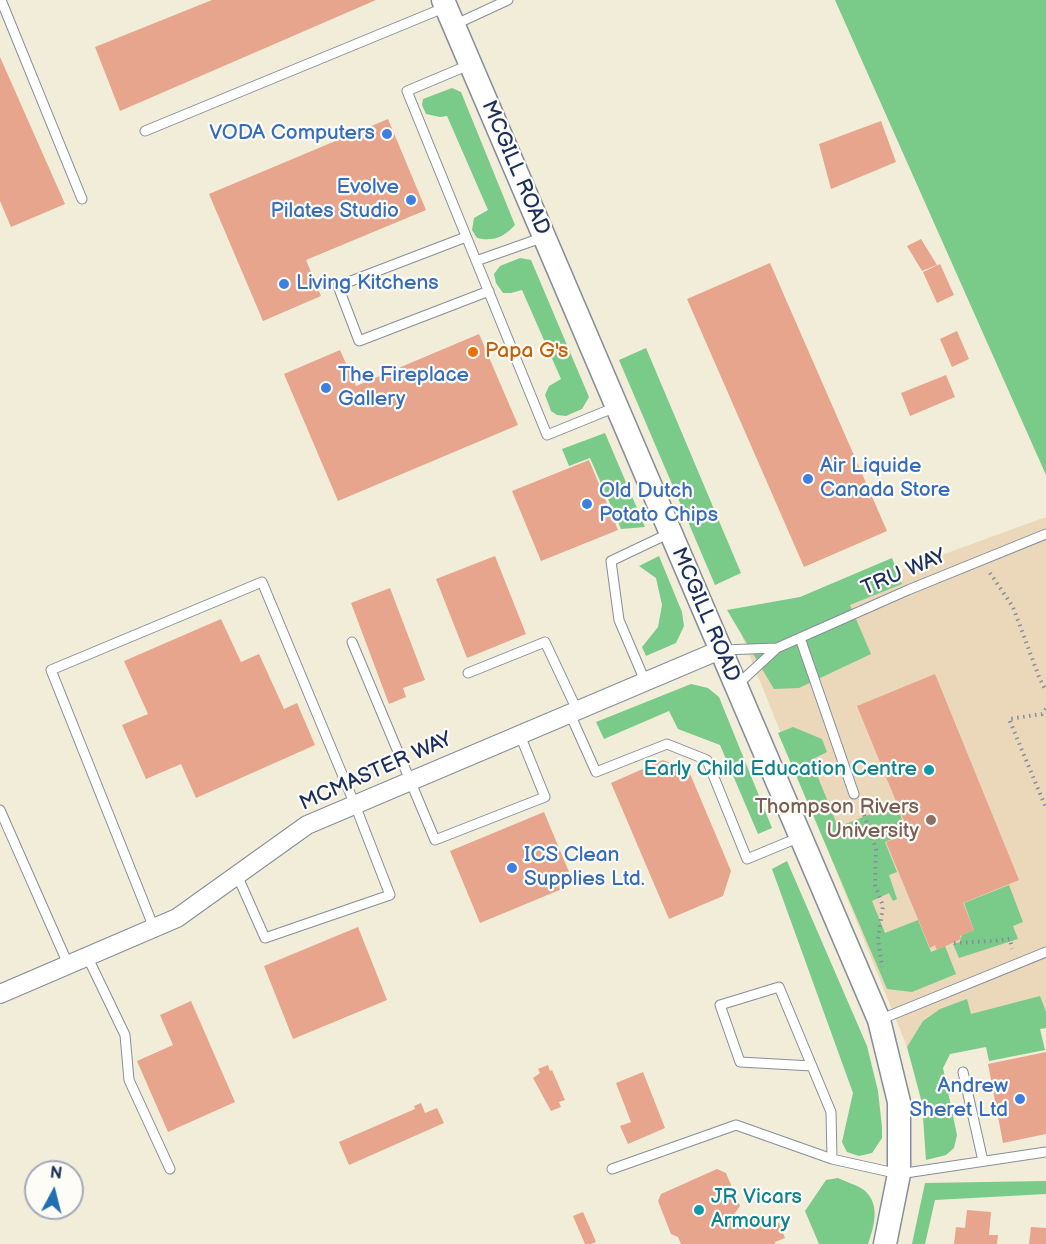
<!DOCTYPE html>
<html>
<head>
<meta charset="utf-8">
<style>
	body { margin:0 }
	#map { position:relative; width:1046px; height:1244px; overflow:hidden; background:#f2edd8; font-family:"Balsamiq Sans",sans-serif }
	canvas { display:block }
	.north { position:absolute; left:24px; top:1160px; width:60px; height:60px; box-sizing:border-box; background:#fdfcf7; border:2px solid #a3aaba; border-radius:50%; rotate:7deg; font-size:16px; font-weight:700; line-height:24px; text-align:center; color:#1b2f5e }
	.north::after { content:''; display:block; margin:auto; width:21px; height:27px; background:#1f6fb2; clip-path:polygon(50% 0,100% 100%,50% 72%,0 100%) }
</style>
</head>
<body>
<div id="map">
<canvas width="1046" height="1244"></canvas>
<div class="north">N</div>
</div>
<script>
const ctx = document.querySelector('canvas').getContext('2d');
ctx.lineJoin = 'round';
function fill(path, color) {
  ctx.fillStyle = color;
  ctx.fill(path, 'evenodd');
}
function stroke(path, color, width, dash) {
  ctx.strokeStyle = color;
  ctx.lineWidth = width;
  ctx.lineCap = dash ? 'butt' : 'round';
  ctx.setLineDash(dash || []);
  ctx.stroke(path);
}
function label(font, color, halo, rows, align = 'center') {
  ctx.font = font + ' "Balsamiq Sans",sans-serif';
  ctx.lineWidth = 4.5;
  ctx.setLineDash([]);
  ctx.textBaseline = 'middle';
  ctx.strokeStyle = halo;
  ctx.fillStyle = color;
  for (const [text, x, y, turn = 0] of rows) {
    ctx.save();
    ctx.translate(x, y);
    ctx.rotate((+turn || 0) * Math.PI / 180);
    ctx.textAlign = isNaN(turn) ? turn : align;
    if (halo) ctx.strokeText(text, 0, 0);
    ctx.fillText(text, 0, 0);
    ctx.restore();
  }
}
fill(new Path2D(`
	M1043,518H1046V1011L907,1047L739,629Z`), '#ebd8ba');
fill(new Path2D(`
	M835,0H1046V475Z
	M452,88L461,92L515,225C504,237 493,242 477,238L472,230L474,218L488,210L447,116L440,117L426,114L422,105L423,99Z
	M520,258L531,260L589,397L582,409L566,416L557,415L551,411L545,395L549,386L561,379L522,290L511,293H503L496,283L494,274L500,266Z
	M646,348L741,573L715,585L619,360Z
	M605,433L645,527L621,529L590,458L569,466L562,449Z
	M659,556L682,612L684,626L676,643L646,656L642,647L658,627L662,605L656,578L639,566Z
	M892,558L902,584L850,605L871,654L799,688L774,689L727,610L800,597Z
	M691,684L708,688L719,697L772,828L758,834L720,745L678,729L669,711L604,739L596,722Z
	M793,727L822,739L827,752L811,760L838,827L896,804L907,832L885,842L897,872L889,875L897,899L893,901L889,893L872,901L885,933L918,920L931,952L945,946L956,974L912,992L887,989L778,733Z
	M787,861L867,1046L878,1091L882,1127V1138L872,1153L859,1156L847,1152L842,1142L853,1093L772,869Z
	M1009,885L1023,922L1013,926L1018,939L959,958L953,944L960,942L962,935L974,930L964,903Z
	M1040,996L1046,1012V1028L1040,1029L1045,1050L989,1061L986,1047L950,1054L943,1068L957,1135L954,1148L946,1155L926,1160L922,1103L907,1047L923,1021L940,1009L967,999L971,1014Z
	M838,1178C846,1182 857,1185 864,1190C881,1204 874,1227 868,1244H819L805,1211L826,1180Z
	M1046,1181V1194L935,1200L925,1244H912L925,1183Z`), '#7aca8a');
fill(new Path2D(`
	M212,0H376L120,111L95,47Z
	M0,57L65,204L11,227L0,201Z
	M388,119L426,210L306,260L321,296L263,321L209,194Z
	M881,121L896,162L831,189L819,144Z
	M921,239L937,265L922,271L907,246Z
	M770,263L887,531L804,567L687,299Z
	M940,264L954,295L937,303L923,272Z
	M957,331L969,359L952,367L940,339Z
	M479,334L518,425L338,501L284,374L340,350L356,386Z
	M946,375L955,397L910,416L901,393Z
	M589,460L618,530L541,561L512,491Z
	M495,556L526,634L467,658L436,579Z
	M390,588L425,680L403,688L406,697L389,704L351,603Z
	M221,619L241,662L259,654L284,709L297,703L315,745L196,798L181,764L146,779L122,725L148,714L124,661Z
	M935,674L1019,880L963,903L974,930L960,936L961,939L937,950L935,945L930,948L886,842L909,833L857,706Z
	M663,760L688,769L731,871L723,896L669,919L611,783Z
	M544,812L574,884L480,923L450,851Z
	M358,927L387,1000L293,1039L264,966Z
	M191,1001L235,1102L168,1132L137,1061L173,1045L160,1015Z
	M1046,1052V1134L1003,1143L988,1064Z
	M548,1065L550,1071L552,1070L565,1100L559,1102L561,1107L551,1111L533,1078L540,1073L538,1069Z
	M643,1072L665,1128L628,1144L620,1126L631,1122L616,1083Z
	M421,1103L425,1113L437,1108L444,1123L349,1165L339,1142L415,1109L414,1106Z
	M717,1169L726,1173L740,1206L735,1213L739,1222L758,1215L766,1218L770,1226L779,1223L785,1238L775,1242V1244H681L678,1237L671,1234L658,1201L661,1194Z
	M967,1210L991,1212L989,1235H998L997,1244H954L956,1227L965,1228Z
	M583,1212L596,1242L591,1244H585L573,1216Z
	M1031,1227L1046,1228V1244H1029Z`), '#e6a58c');
const service = new Path2D(`
	M1,0L82,199
	M454,25L508,0
	M469,65L407,91L547,435L616,407
	M145,131L446,7
	M466,237L338,286L359,341L489,291
	M476,261L544,237
	M800,638L854,794
	M352,642L435,840L545,797L520,735
	M723,650L777,648
	M468,673L545,642L577,710
	M645,681L619,620L611,561L670,533
	M736,686L777,648L908,590L1046,534
	M570,714L596,772L667,744L707,760L747,859L800,837
	M0,810L68,964
	M154,928L51,670L262,582L355,805L390,895L265,938L237,875
	M87,956L125,1035L129,1080L170,1169
	M879,1020L1046,952
	M812,1066L740,1062L720,1005L779,987L831,1112L832,1159
	M963,1072L983,1161
	M612,1169L736,1125L832,1159L899,1174L1046,1152`);
const minor = new Path2D(`
	M0,994L177,918L307,825L720,650`);
const tertiary = new Path2D(`
	M443,0L879,1020L899,1102V1174L885,1244`);
stroke(service, '#868e9b', 11);
stroke(minor, '#868e9b', 20);
stroke(tertiary, '#868e9b', 25);
stroke(new Path2D(`
	M990,573L1013,607L1039,677L1046,691
	M1046,709L1042,714L1009,719L1046,808
	M864,815L876,849L875,885L883,906L878,939L882,967
	M954,943L994,941L1010,939L1012,949`), '#868e9b', 4, [1.5, 4.5]);
stroke(service, '#fff', 9);
stroke(minor, '#fff', 18);
stroke(tertiary, '#fff', 22);
for (const [x, y, r, color] of [
	[387,134,6,"#3f7fe0"],
	[411,200,6,"#3f7fe0"],
	[284,284,6,"#3f7fe0"],
	[473,352,6,"#e8710a"],
	[326,388,6,"#3f7fe0"],
	[808,479,6,"#3f7fe0"],
	[587,504,6,"#3f7fe0"],
	[929,770,6,"#0f9aa8"],
	[931,820,6,"#8d6e63"],
	[512,868,6,"#3f7fe0"],
	[1020,1099,6,"#3f7fe0"],
	[699,1210,6,"#0f9aa8"]
]) {
  const dot = new Path2D();
  dot.arc(x, y, r, 0, 2 * Math.PI);
  ctx.fillStyle = color;
  ctx.fill(dot);
  stroke(dot, '#fdfcf7', 2);
}
label('21px', '#366cbe', '#fdfcf7', [
	["VODA Computers",375,134,"right"],
	["Evolve",399,188,"right"],
	["Pilates Studio",399,212,"right"],
	["Living Kitchens",296,284],
	["The Fireplace",338,376],
	["Gallery",338,400],
	["Air Liquide",820,467],
	["Canada Store",820,491],
	["Old Dutch",599,492],
	["Potato Chips",599,516],
	["ICS Clean",524,856],
	["Supplies Ltd.",524,880],
	["Andrew",1008,1087,"right"],
	["Sheret Ltd",1008,1111,"right"]
], 'left');
label('21px', '#1b2f5e', '#fdfcf7', [
	["MCGILL ROAD",515,168,67],
	["TRU WAY",904,573,-23],
	["MCGILL ROAD",705,615,67],
	["MCMASTER WAY",376,772,-24]
]);
label('21px', '#c56008', '#fdfcf7', [
	["Papa G's",485,352]
], 'left');
label('21px', '#0d838f', '#fdfcf7', [
	["Early Child Education Centre",917,770],
	["JR Vicars",711,1198,"left"],
	["Armoury",711,1222,"left"]
], 'right');
label('21px', '#785e54', '#fdfcf7', [
	["Thompson Rivers",919,808],
	["University",919,832]
], 'right');
</script>
</body>
</html>
